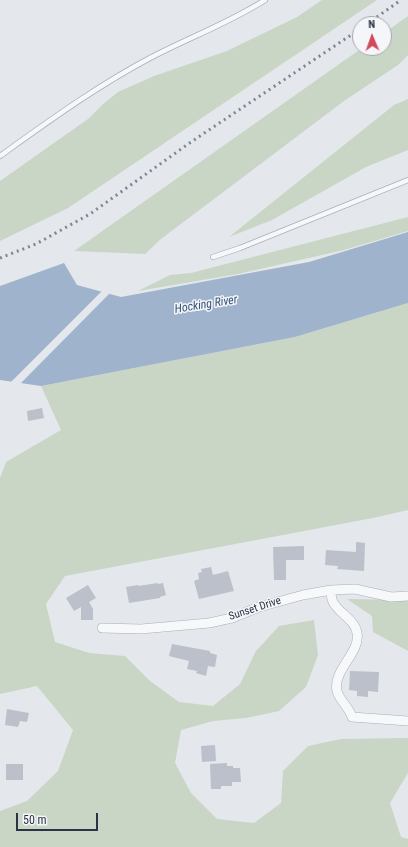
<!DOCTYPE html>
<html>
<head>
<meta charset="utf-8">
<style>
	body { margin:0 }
	#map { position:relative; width:408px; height:847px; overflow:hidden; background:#e4e7ec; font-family:"Roboto Condensed",sans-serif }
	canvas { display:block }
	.north { position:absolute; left:352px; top:16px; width:40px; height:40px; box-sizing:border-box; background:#f4f6f9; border:1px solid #a4a8b1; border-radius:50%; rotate:358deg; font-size:11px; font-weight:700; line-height:16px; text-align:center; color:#2b3445 }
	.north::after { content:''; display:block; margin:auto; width:14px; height:18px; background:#d1495b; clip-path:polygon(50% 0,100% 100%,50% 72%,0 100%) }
	.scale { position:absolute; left:16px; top:813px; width:82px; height:18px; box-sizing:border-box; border:2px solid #2b3445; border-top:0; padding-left:5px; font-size:12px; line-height:14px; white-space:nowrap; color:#2b3445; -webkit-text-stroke:3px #f4f6f9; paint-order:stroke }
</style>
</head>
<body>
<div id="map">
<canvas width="408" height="847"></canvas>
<div class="north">N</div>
<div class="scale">50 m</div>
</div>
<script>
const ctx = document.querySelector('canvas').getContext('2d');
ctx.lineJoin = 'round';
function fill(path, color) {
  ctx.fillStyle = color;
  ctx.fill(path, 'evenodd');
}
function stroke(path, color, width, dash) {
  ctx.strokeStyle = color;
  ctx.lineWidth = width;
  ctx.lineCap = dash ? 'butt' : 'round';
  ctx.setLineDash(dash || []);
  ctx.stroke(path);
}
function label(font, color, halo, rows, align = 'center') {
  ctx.font = font + ' "Roboto Condensed",sans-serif';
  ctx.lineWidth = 3;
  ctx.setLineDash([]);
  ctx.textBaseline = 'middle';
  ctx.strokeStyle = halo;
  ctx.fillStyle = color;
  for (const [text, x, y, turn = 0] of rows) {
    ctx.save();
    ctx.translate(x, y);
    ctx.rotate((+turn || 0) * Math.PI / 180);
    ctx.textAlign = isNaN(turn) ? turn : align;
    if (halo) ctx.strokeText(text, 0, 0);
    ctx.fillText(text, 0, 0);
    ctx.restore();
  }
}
fill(new Path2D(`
	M322,0H377L68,208L0,241V181L88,119L103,104L118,92L154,76L227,51L297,17Z
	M408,16V55L398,65L344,101L161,239L145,254L74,251L362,48H384V33Z
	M408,99V150L366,167L272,220L229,237L394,105Z
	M408,217V231L344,250L238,274L138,291L170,275L191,273Z
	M408,303V510L373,518L65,576L46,604L55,642L89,653L125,656L150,681L179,702L213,706L240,684L256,651L279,626L314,620L318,655L306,687L279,711L246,718L213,721L181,730L175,763L191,793L217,819L254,823L281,803L283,771L308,746L341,739L408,738V773L390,803L401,837L408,839V847H0V811L27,801L58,771L73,730L37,686L0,694V478L6,462L61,430L41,386L295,337Z
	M347,599L408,600V651L373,632L372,616Z`), '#c9d6c5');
fill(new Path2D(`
	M408,232V303L295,337L41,386L0,380V286L64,263L77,285L121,297L309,262Z`), '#9fb4cc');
fill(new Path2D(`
	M103,290L111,292L20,384L10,383Z`), '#e4e7ec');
fill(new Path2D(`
	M42,408L44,418L28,421L27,411Z
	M356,542L365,543L364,571L337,569L338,566L325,565L326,550L356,552Z
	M304,546V560H286V580H274L273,547Z
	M211,567L213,575L228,571L234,591L199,599L194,581L199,579L198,573L202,572L201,569Z
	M158,583V584L163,583L166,595L160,597V598L129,603L126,587L138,585V586Z
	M88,585L96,598L89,602L93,609V620H81V607L74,611L66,598Z
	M172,644L210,651V653L217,655L215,667L208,666L206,676L196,673L197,671L187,669L189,661L169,656Z
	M350,671L379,672L378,692L368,691V697L357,696V691L349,690Z
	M7,709L29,713L27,722L20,721L18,727L5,725Z
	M215,745L216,761L202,762L201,746Z
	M227,763V766H233V768H240L241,782H232V786H221V789H211L210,764Z
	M6,764H23V780H6Z`), '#bbc0ca');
const service = new Path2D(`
	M0,156C49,121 97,86 150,58C188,38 229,23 265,0
	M213,257L240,248L408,180`);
const minor = new Path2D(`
	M331,590C331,594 331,598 333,602C339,614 355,619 357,633C361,652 332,671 337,691C339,700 349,707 352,717L408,721
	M102,628L141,629L209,623L232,618L259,607L303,595L331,590L355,589L391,597L408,596`);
stroke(service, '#a9aeb7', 6);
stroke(minor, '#a9aeb7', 10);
stroke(service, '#f7f8fa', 4.5);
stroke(minor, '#f7f8fa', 9);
stroke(new Path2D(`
	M367,24L401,0
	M0,258L36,244L90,214L191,142L360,29`), '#7d8696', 3, [2, 4]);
label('11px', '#2b3445', '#f4f6f9', [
	["Sunset Drive",255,609,-18]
]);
label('italic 12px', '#34527a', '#f4f6f9', [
	["Hocking River",206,305,-9]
]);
</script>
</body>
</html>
